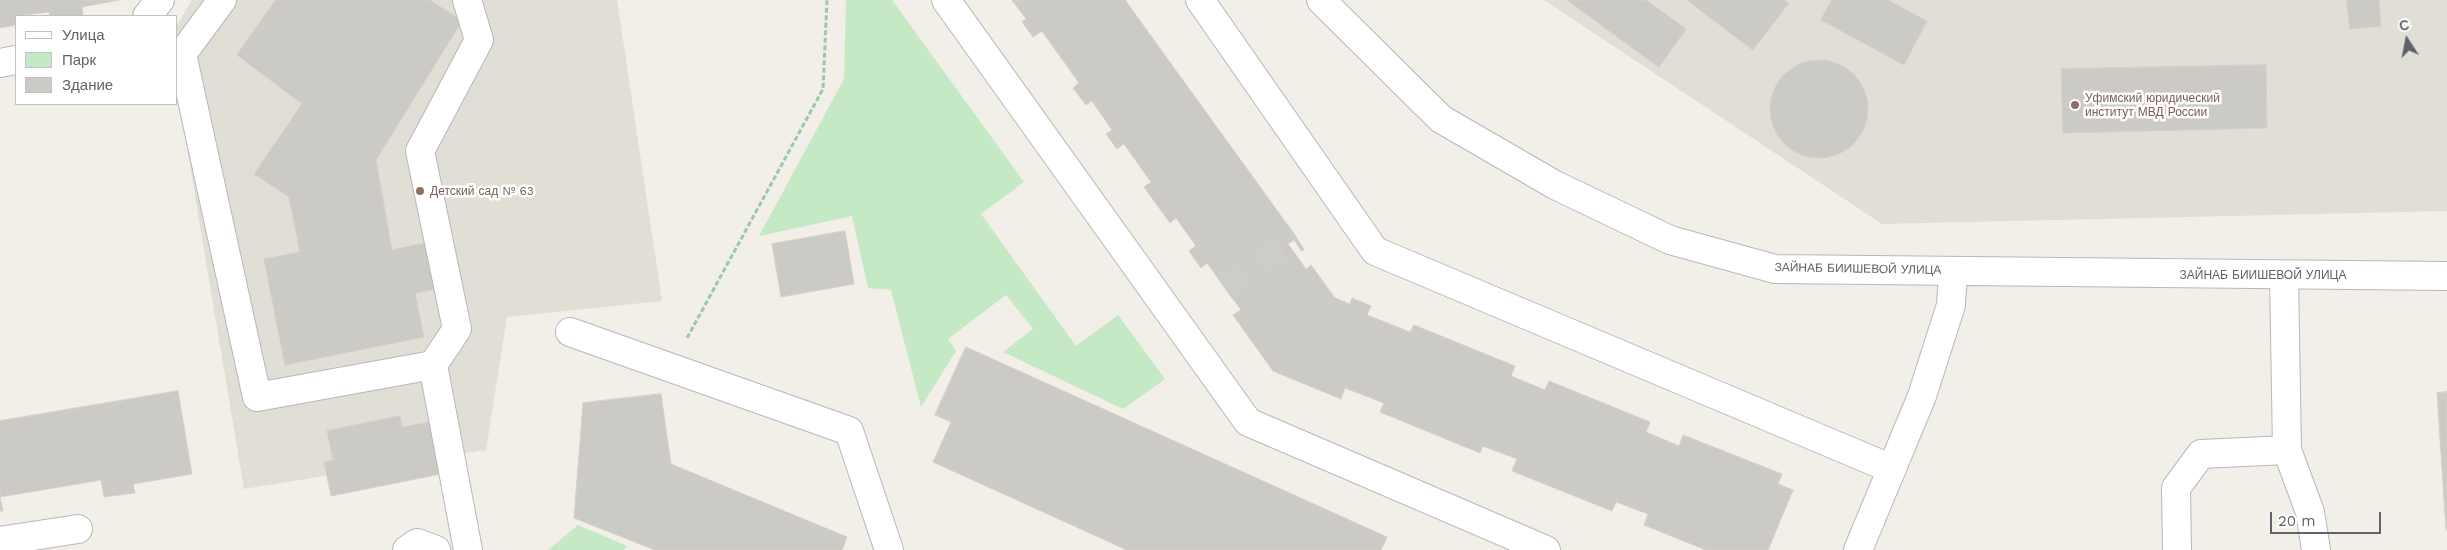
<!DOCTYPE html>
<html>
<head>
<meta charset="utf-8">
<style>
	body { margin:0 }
	#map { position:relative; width:2447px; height:550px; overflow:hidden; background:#f1efe8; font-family:"Work Sans",sans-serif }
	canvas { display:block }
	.legend { position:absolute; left:15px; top:15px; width:162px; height:90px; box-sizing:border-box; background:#fff; border:1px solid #bfc1c3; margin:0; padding:6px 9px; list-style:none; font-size:15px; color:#5f6368 }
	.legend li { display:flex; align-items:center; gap:10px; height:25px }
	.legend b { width:25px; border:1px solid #bfc1c3 }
	.north { position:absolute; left:2382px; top:15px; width:50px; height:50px; -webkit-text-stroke:4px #fff; paint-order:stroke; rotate:349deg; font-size:14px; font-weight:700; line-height:20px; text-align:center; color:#5f6368 }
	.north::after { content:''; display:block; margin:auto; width:18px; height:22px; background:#5f6368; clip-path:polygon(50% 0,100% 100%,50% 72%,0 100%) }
	.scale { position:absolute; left:2270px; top:512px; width:111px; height:22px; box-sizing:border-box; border:2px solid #5f6368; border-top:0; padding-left:6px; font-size:15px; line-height:18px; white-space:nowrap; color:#5f6368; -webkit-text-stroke:4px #fff; paint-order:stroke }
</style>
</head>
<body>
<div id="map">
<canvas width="2447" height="550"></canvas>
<ul class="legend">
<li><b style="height:6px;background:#fff"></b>Улица</li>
<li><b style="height:14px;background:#c5e8c5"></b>Парк</li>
<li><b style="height:14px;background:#cccac5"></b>Здание</li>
</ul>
<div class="north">С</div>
<div class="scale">20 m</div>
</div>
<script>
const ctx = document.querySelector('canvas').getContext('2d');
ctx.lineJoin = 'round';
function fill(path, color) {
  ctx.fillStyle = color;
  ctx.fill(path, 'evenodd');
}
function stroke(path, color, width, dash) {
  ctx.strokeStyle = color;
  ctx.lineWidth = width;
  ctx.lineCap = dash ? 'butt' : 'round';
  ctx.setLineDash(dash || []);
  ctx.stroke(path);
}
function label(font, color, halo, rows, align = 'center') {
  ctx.font = font + ' "Work Sans",sans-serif';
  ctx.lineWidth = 5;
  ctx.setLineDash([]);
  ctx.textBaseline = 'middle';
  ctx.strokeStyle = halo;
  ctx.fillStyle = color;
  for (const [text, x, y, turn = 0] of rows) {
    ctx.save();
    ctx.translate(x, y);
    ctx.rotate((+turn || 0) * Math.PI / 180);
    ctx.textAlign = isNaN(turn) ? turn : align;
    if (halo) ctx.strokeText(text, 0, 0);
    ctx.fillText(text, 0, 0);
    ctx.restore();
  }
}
fill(new Path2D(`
	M192,0H617L662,301L507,317L486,450L244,489L176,82V27Z
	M1544,0H2447V211L1882,224Z`), '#e1ded6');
fill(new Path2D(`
	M846,0H892L1024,182L981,214L1076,346L1118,315L1165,379L1123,409L1003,352L1033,329L1006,295L948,339L956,351L921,407L891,290L868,288L852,216L759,236L844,79Z
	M578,525L627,546L624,550H548Z`), '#c5e8c5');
const building = new Path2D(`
	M0,0H119L82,7L83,16H50L49,12L16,16V25L0,28Z
	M276,0H430L462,21L376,160L392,250L428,242L438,289L415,293L424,337L285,365L264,259L300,252L289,197L254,174L302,104L237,55Z
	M1012,0H1125L1297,238L1288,244L1306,269L1311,265L1335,298L1350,304L1352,298L1371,306L1367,315L1410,332L1414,325L1515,366L1511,376L1545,390L1549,381L1650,422L1646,432L1679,446L1683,435L1782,474L1778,484L1793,490L1768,550H1706L1644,525L1648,514L1616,502L1612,511L1512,471L1517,459L1483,446L1480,453L1380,412L1384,403L1345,388L1341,399L1273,371L1233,315L1241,310L1207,263L1201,268L1189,251L1196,246L1176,218L1170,223L1144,187L1151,182L1124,144L1117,149L1106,134L1112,130L1092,101L1086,105L1073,88L1079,83L1042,31L1033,37L1022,22L1026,19Z
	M1567,0H1646L1686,29L1659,67Z
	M1687,0H1784L1789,3L1753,50Z
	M1832,0H1888L1927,21L1904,65L1821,20Z
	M2347,0H2379L2381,26L2350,29Z
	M1770 109a49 49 0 1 1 98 0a49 49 0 1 1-98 0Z
	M2266,65L2267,128L2063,133L2061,69Z
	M845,231L854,284L781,297L772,244Z
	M966,347L1387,537L1381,550H1127L933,462L951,422L935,415Z
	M178,391L192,474L133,484L135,493L104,497L101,480L0,497L3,511H0V421Z
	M2447,392V530H2446L2437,393Z
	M661,394L671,464L847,537L842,550H655L574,518L583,403Z
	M400,416L402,427L431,422L441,474L331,496L324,462L333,460L327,431Z`);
fill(building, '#cccac5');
stroke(building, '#d6d1c6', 1);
stroke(new Path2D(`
	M1224,287L1297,238`), '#ccccc8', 28, [28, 14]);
const minor = new Path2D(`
	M222,0L182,54L257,397L433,365
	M467,0L479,40L420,151L457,329L433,365L468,550
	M946,0L1248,422L1546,550
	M1200,0L1375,251L1892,469
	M1321,0L1441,119L1555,185L1670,240L1775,269L2447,276
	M147,16L160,0
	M0,63L16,60
	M2284,275L2287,450L2310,512L2316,550
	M570,332L849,431L889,550
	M0,541L78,529
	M407,550L417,543L436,550
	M1858,550L1922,396L1951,305L1953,271
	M2177,550L2176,488L2201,454L2287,450`);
stroke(minor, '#b5b8bc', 30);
stroke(new Path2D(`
	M687,338L823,89L827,0`), '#9cc7a9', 3, [5, 2.5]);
stroke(minor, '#fff', 28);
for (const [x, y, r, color] of [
	[2075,105,5,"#8d6e63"],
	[420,191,5,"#8d6e63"]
]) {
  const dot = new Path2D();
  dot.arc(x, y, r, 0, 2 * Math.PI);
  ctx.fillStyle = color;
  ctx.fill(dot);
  stroke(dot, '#fff', 2);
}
label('12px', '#785e54', '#fff', [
	["Уфимский юридический",2085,98],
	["институт МВД России",2085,112],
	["Детский сад № 63",430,191]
], 'left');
label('12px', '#5f6368', '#fff', [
	["ЗАЙНАБ БИИШЕВОЙ УЛИЦА",1858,269,1],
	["ЗАЙНАБ БИИШЕВОЙ УЛИЦА",2263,275]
]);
</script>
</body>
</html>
